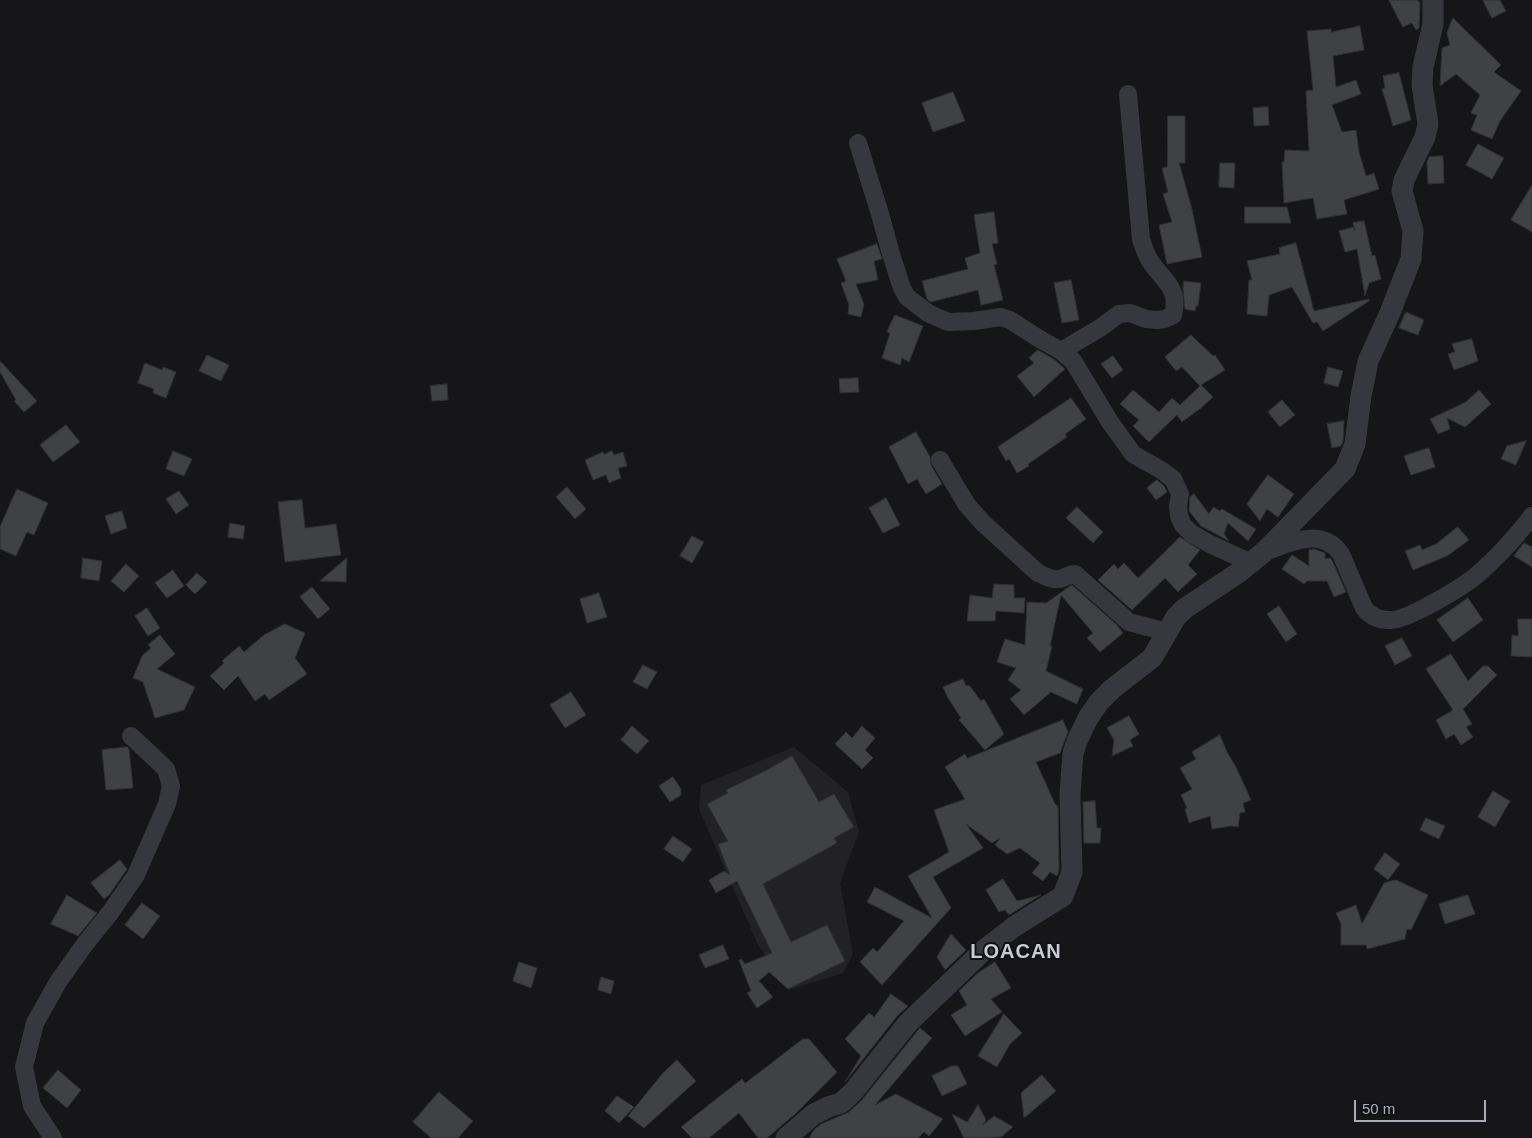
<!DOCTYPE html>
<html>
<head>
<meta charset="utf-8">
<style>
	body { margin:0 }
	#map { position:relative; width:1532px; height:1138px; overflow:hidden; background:#161618; font-family:Helvetica,sans-serif }
	canvas { display:block }
	.scale { position:absolute; left:1354px; top:1100px; width:132px; height:22px; box-sizing:border-box; border:2px solid #a8adb8; border-top:0; padding-left:6px; font-size:15px; line-height:18px; white-space:nowrap; color:#a8adb8; -webkit-text-stroke:4px #111113; paint-order:stroke }
</style>
</head>
<body>
<div id="map">
<canvas width="1532" height="1138"></canvas>
<div class="scale">50 m</div>
</div>
<script>
const ctx = document.querySelector('canvas').getContext('2d');
ctx.lineJoin = 'round';
function fill(path, color) {
  ctx.fillStyle = color;
  ctx.fill(path, 'evenodd');
}
function stroke(path, color, width, dash) {
  ctx.strokeStyle = color;
  ctx.lineWidth = width;
  ctx.lineCap = dash ? 'butt' : 'round';
  ctx.setLineDash(dash || []);
  ctx.stroke(path);
}
function label(font, color, halo, rows, align = 'center') {
  ctx.font = font + ' Helvetica,sans-serif';
  ctx.lineWidth = 4;
  ctx.setLineDash([]);
  ctx.textBaseline = 'middle';
  ctx.strokeStyle = halo;
  ctx.fillStyle = color;
  for (const [text, x, y, turn = 0] of rows) {
    ctx.save();
    ctx.translate(x, y);
    ctx.rotate((+turn || 0) * Math.PI / 180);
    ctx.textAlign = isNaN(turn) ? turn : align;
    if (halo) ctx.strokeText(text, 0, 0);
    ctx.fillText(text, 0, 0);
    ctx.restore();
  }
}
fill(new Path2D(`
	M794,747L848,792L859,832L840,883L853,954L843,973L789,990L758,945L699,809L701,785Z`), '#222225');
const building = new Path2D(`
	M1389,0H1418L1420,3L1419,28L1416,30L1412,23L1403,27Z
	M1483,0H1500L1506,11L1492,18Z
	M1453,18L1501,65L1494,72L1521,91L1500,121L1492,139L1471,130L1477,115L1471,113L1480,95L1456,74L1440,86L1442,48L1450,45L1447,33Z
	M1360,26L1364,50L1333,56L1336,87L1356,80L1361,94L1332,105L1342,132L1356,130L1359,152L1366,176L1374,173L1379,189L1344,200L1347,214L1317,219L1313,198L1284,203L1282,162H1284L1285,150L1309,151L1306,91L1313,90L1307,31L1331,29V32Z
	M1399,73L1411,120L1393,126L1382,89L1385,88L1383,76Z
	M953,92L965,121L933,132L922,103Z
	M1268,107L1269,125L1254,126L1253,108Z
	M1168,116H1185V163H1179L1191,205L1202,257L1167,264L1159,225L1172,222L1163,194L1168,192L1162,168L1167,167Z
	M1478,144L1504,158L1492,179L1466,165Z
	M1443,156L1444,183L1428,184L1427,162L1429,157Z
	M1220,163H1235L1234,188L1219,187Z
	M1532,185V232L1511,220Z
	M1245,207H1287L1291,223H1245Z
	M994,212L998,243L992,244L997,264L994,265L1003,300L981,305L978,290L931,302L927,299L922,281L968,269L965,258L980,253L974,215Z
	M1364,221L1372,256L1375,255L1381,279L1369,283L1365,296L1357,249L1345,252L1339,231L1353,227L1355,231L1353,223Z
	M1296,243L1314,311L1369,299V301L1323,331L1317,322L1313,323L1292,287L1269,295L1267,316L1247,314L1249,280H1252L1247,261L1280,254L1279,248Z
	M877,244L882,259L874,261L878,280L856,284L864,304L861,317L848,314L849,305L841,283L846,281L837,259Z
	M1071,280L1079,320L1062,323L1054,283Z
	M1184,281L1201,283L1198,306H1196L1195,311L1185,309L1183,289Z
	M1406,312L1424,320L1418,335L1399,328Z
	M895,315L923,326L909,362L902,358L900,365L882,358L890,333L887,332Z
	M1191,335L1213,356L1215,355L1225,370L1201,385L1213,397L1201,408L1182,422L1177,415L1149,442L1133,426L1139,420L1120,404L1133,390L1159,412L1172,398L1180,405L1200,386L1182,367L1176,371L1165,357Z
	M1472,339L1478,361L1454,370L1448,354L1455,352L1452,344Z
	M1038,350L1055,360L1065,369L1034,397L1017,376L1034,363L1029,358Z
	M207,355L229,365L221,381L199,371Z
	M1113,356L1123,370L1112,378L1101,364Z
	M0,362H1L37,401L24,412L14,401L16,400L0,372Z
	M145,363L162,370L163,367L176,372L166,398L153,393L154,389L138,383Z
	M1328,367L1343,371L1338,387L1324,383Z
	M858,378L859,392L840,393L839,379Z
	M447,384L448,400L432,401L430,386Z
	M1479,390L1491,404L1465,427L1447,418L1450,429L1438,434L1430,419L1466,402Z
	M1071,398L1086,419L1065,434L1067,437L1028,464L1029,466L1017,473L1009,459L1006,461L998,447Z
	M1282,400L1295,415L1280,427L1268,412Z
	M1344,421L1343,441L1341,446L1332,448L1327,424Z
	M66,425L80,442L53,462L40,445Z
	M916,432L930,457L931,465L942,484L926,494L917,479L908,484L889,447Z
	M1526,441L1516,465L1501,459L1507,446Z
	M1429,448L1435,467L1411,475L1404,456Z
	M173,451L192,459L184,476L166,469Z
	M612,451L614,455L623,452L627,466L618,468L621,478L609,483L606,475L593,480L585,460L603,452L604,454Z
	M1268,475L1294,494L1278,517L1267,509L1260,521L1247,504Z
	M1157,480L1164,486L1167,492L1156,500L1147,488Z
	M567,487L586,509L575,519L556,497Z
	M17,489L48,503L34,535L27,532L16,556L0,549V527Z
	M179,491L189,505L176,514L166,499Z
	M1194,494L1209,514L1213,507L1220,511L1222,509L1256,529L1248,541L1228,523L1224,534L1229,541L1201,526L1189,511L1190,497Z
	M886,498L900,525L883,533L869,508Z
	M302,500L305,528L336,524L341,555L285,562L278,502Z
	M1077,507L1103,532L1093,543L1066,518Z
	M122,511L127,528L111,534L105,516Z
	M230,523L245,526L243,539L228,537Z
	M1458,527L1469,540L1447,556L1413,570L1405,551L1420,545L1422,550L1436,544Z
	M692,536L704,542L692,563L680,556Z
	M1180,537L1200,550L1188,565L1197,574L1178,592L1165,578L1132,610L1098,580L1114,564L1118,569L1124,563L1138,578Z
	M1524,543L1532,547V567L1514,556Z
	M1314,549L1325,553V559L1330,558L1332,560L1346,592L1334,597L1327,581H1307L1304,584L1282,569L1292,555L1309,566V550Z
	M83,558L102,561L99,581L81,578Z
	M347,558L346,582L320,581Z
	M126,564L139,576L124,592L111,581Z
	M173,570L184,586L167,598L155,583Z
	M197,573L207,582L195,594L186,585Z
	M994,584L1014,585V598H1025L1024,613L996,611L995,621H967L970,595L992,598Z
	M1072,585L1117,625L1123,633L1100,652L1087,638L1093,633L1061,595L1050,646H1052L1046,671L1083,689L1077,704L1051,692L1024,715L1010,699L1021,690L1008,680L1016,668L997,662L1005,639L1025,645L1027,602L1046,603Z
	M312,587L330,609L318,619L300,597Z
	M599,593L607,617L587,623L580,599Z
	M1468,598L1483,620L1453,642L1437,620Z
	M1279,606L1297,634L1286,642L1267,614Z
	M147,608L160,628L148,636L135,616Z
	M1518,619H1532V657L1511,656L1512,635L1518,636Z
	M285,624L305,633L295,658L307,674L269,700L265,694L255,701L238,676L224,690L210,676L224,663L222,661L239,646L244,652L264,635Z
	M160,635L175,654L157,669L195,687L184,710L155,718L143,682L133,678L142,656L151,648L148,645Z
	M1402,638L1412,656L1395,665L1385,646Z
	M1451,654L1468,681L1483,666H1488L1497,675L1463,709L1472,724L1466,727L1473,737L1461,745L1454,734L1446,739L1436,720L1453,710L1426,669Z
	M643,665L657,672L647,689L633,682Z
	M963,679L966,686L969,685L981,701L984,699L1004,734L985,750L959,720L961,718L948,698L943,687Z
	M571,692L586,715L565,728L550,705Z
	M1129,716L1139,734L1130,740L1133,746L1112,756L1114,740L1107,728Z
	M1063,720L1068,732L1060,753L1036,762L1055,804L1058,806L1059,870L1057,876L1050,872L1043,881L1032,873L1040,863L1020,848L1007,854L995,845L1000,838L992,843L966,824L983,848L933,877L951,908L882,985L860,962L873,948L877,952L904,921L867,902L875,887L932,918L908,876L949,852L934,810L965,799L945,767L965,754L967,758Z
	M632,726L649,741L637,754L621,740Z
	M862,726L875,738L865,750L873,758L862,769L835,744L846,732L852,738Z
	M1220,735L1227,752L1236,767L1251,800L1243,803L1245,812L1240,813L1238,827L1231,826L1212,829L1210,816L1189,823L1185,809L1187,808L1181,795L1192,789L1180,768L1196,759L1192,752Z
	M127,747L129,749L133,788L106,790L102,750Z
	M792,756L819,802L834,794L854,827L834,838L837,843L763,884L791,942L827,925L845,961L788,989L769,972L759,981L773,997L757,1008L747,993L751,991L739,960L741,959L745,964L772,953L737,881L716,893L709,880L724,871L730,875L718,844L728,841L707,804L728,793L726,790L765,771Z
	M673,777L681,789V795L670,802L659,786Z
	M1493,791L1510,801L1495,827L1478,817Z
	M1095,801L1097,828H1101L1100,843H1084L1083,802Z
	M1426,818L1445,826L1439,839L1420,830Z
	M673,836L692,849L683,862L664,849Z
	M1385,853L1400,864L1388,880L1374,869Z
	M120,860L127,869L110,894L104,899L91,883Z
	M1003,879L1017,901L1041,895L1009,915L1005,910L999,912L986,890Z
	M1396,880L1428,895L1411,930L1407,929L1405,939L1367,949L1366,945H1341V924L1336,913L1356,905L1362,924L1384,883Z
	M67,895L97,913L78,936L51,924Z
	M1468,895L1475,914L1445,924L1439,904Z
	M142,903L160,916L143,939L125,925Z
	M951,934L966,950L945,970L937,957Z
	M723,945L729,959L705,968L699,955Z
	M519,962L537,968L531,988L513,981Z
	M995,962L1011,988L991,999L1002,1012L965,1036L951,1015L967,1005L959,991L978,973Z
	M601,977L614,981L611,994L598,990Z
	M891,994L908,1006L898,1015L845,1082L861,1056L845,1039L869,1013L874,1017Z
	M1004,1014L1022,1033L1010,1044L997,1067L978,1056Z
	M920,1028L932,1038L875,1105L896,1094L943,1119L929,1136L924,1132L918,1138H809L814,1130L821,1124L849,1112L861,1101Z
	M803,1039H809L837,1072L795,1114L767,1138H758L739,1113L709,1138H692L681,1127L725,1092L742,1079L745,1083Z
	M677,1060L696,1081L644,1128L628,1116L663,1073Z
	M952,1066H958L967,1084L942,1096L932,1076Z
	M58,1070L81,1090L67,1108L43,1088Z
	M1042,1075L1056,1091L1024,1118L1021,1093Z
	M439,1092L473,1121L458,1138H431L413,1122Z
	M617,1096L634,1107L619,1123L605,1111Z
	M978,1105L986,1120L983,1125L994,1116L1013,1127L1001,1137L964,1138L952,1114L967,1122Z`);
fill(building, '#404145');
stroke(building, '#303034', 1);
stroke(new Path2D(`
	M858,143L880,214L891,254L902,288L907,297L928,313L948,322L974,321L1001,317L1010,320L1038,338L1061,351L1073,361L1110,422L1133,454L1161,470L1173,479L1180,494L1178,506L1179,516L1183,525L1191,533L1208,543L1251,563
	M1061,351L1100,328L1119,314L1130,313L1146,319L1157,320L1165,319L1173,315C1180,287 1163,281 1150,261C1146,254 1143,246 1141,239L1128,94
	M940,460L967,505L983,523L1038,573C1046,576 1054,582 1063,578C1068,576 1069,574 1075,574L1129,622L1167,632
	M1264,552C1291,543 1321,526 1341,554L1364,608C1370,616 1379,620 1390,620C1407,621 1464,586 1477,575C1498,557 1516,537 1532,516
	M53,1138L32,1106L24,1067L35,1023L58,982L85,944L110,913L136,875L167,804L171,786L166,769L131,736`), '#37383d', 18);
stroke(new Path2D(`
	M786,1138L814,1114L828,1107L841,1103L853,1092L908,1023L984,950L1015,926L1063,896L1072,872L1070,794L1073,753L1077,741L1088,718L1099,702L1112,689L1152,658L1176,617L1184,609L1238,573L1264,552L1345,469L1355,444L1361,396L1368,361L1389,315L1411,259L1413,231L1402,191L1404,180L1425,137L1428,124L1422,85L1423,67L1433,24V0`), '#37383d', 21);
ctx.letterSpacing = '1px';
label('bold 20px', '#c9ccd4', '#111113', [
	["LOACAN",1016,952]
]);
ctx.letterSpacing = '0px';
</script>
</body>
</html>
